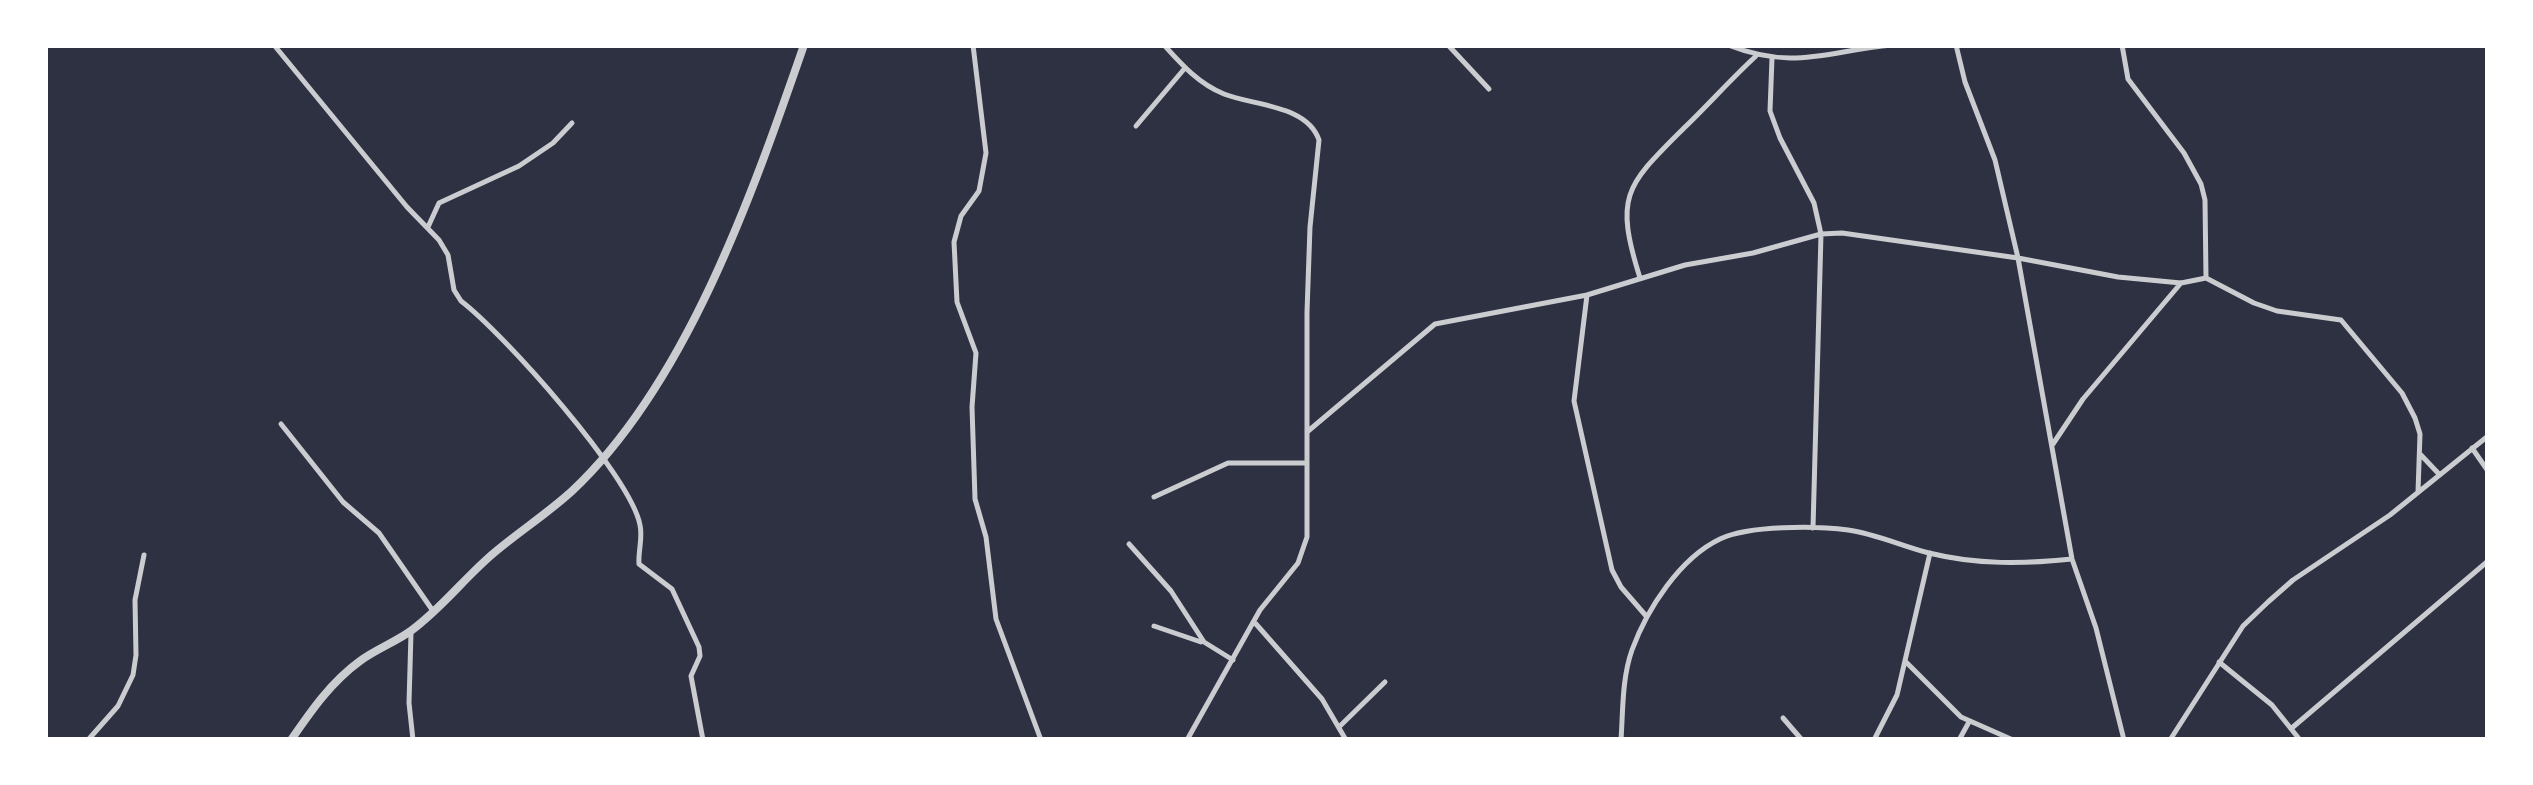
<!DOCTYPE html>
<html>
<head>
<meta charset="utf-8">
<style>
	body { margin:0 }
	#map { position:relative; width:2533px; height:785px; overflow:hidden; background:#2d3142; font-family:"Zilla Slab",serif }
	canvas { display:block }
	.frame { position:absolute; inset:0; border:48px solid #fff; pointer-events:none }
</style>
</head>
<body>
<div id="map">
<canvas width="2533" height="785"></canvas>
<div class="frame"></div>
</div>
<script>
const ctx = document.querySelector('canvas').getContext('2d');
ctx.lineJoin = 'round';
function stroke(path, color, width, dash) {
  ctx.strokeStyle = color;
  ctx.lineWidth = width;
  ctx.lineCap = dash ? 'butt' : 'round';
  ctx.setLineDash(dash || []);
  ctx.stroke(path);
}
stroke(new Path2D(`
	M274,45L407,207L439,240L448,255L454,290L461,301C503,333 631,476 640,525C643,538 638,551 639,564L672,589L699,647L700,656L691,676L703,740
	M973,45L986,153L979,191L961,216L954,242L957,302L976,353L972,407L975,499L986,537L996,619L1041,740
	M1164,45C1182,65 1199,84 1224,94C1255,106 1307,105 1319,140L1310,227L1307,312V537L1298,563L1260,610L1187,740
	M1448,45L1489,89
	M1728,45C1795,71 1826,51 1892,45
	M1956,45L1965,82L1995,160L2018,258L2072,559L2096,628L2124,740
	M2122,45L2128,79L2184,153L2201,184L2205,200L2206,278
	M1772,58L1770,111L1780,138L1814,203L1821,234L1813,528
	M1136,126L1185,68
	M428,227L439,203L519,166L553,143L572,123
	M1640,278C1614,195 1626,186 1684,128C1708,105 1731,79 1756,56
	M1587,295L1574,401L1612,570L1621,587L1647,617
	M281,424L343,502L379,533L433,611
	M1307,432L1435,324L1587,295L1685,265L1753,253L1821,234L1842,233L2018,258L2118,277L2181,283L2206,278L2254,303L2277,311L2341,320L2402,393L2415,418L2420,434L2418,492
	M2053,444L2083,399L2181,283
	M2472,448L2488,471
	M2420,454L2438,473
	M1154,497L1228,463H1307
	M1129,544L1171,591L1204,642L1233,660
	M1256,624L1322,699L1346,740
	M1154,626L1201,642
	M411,633L409,703L413,740
	M1905,661L1961,717L2013,740
	M2219,662L2272,705L2300,740
	M1783,718L1802,740
	M1339,727L1385,682
	M2293,727L2488,561
	M88,740L118,706L133,675L136,655L135,600L144,555
	M1621,740C1623,710 1622,678 1632,650C1647,609 1680,558 1720,539C1749,525 1817,526 1848,530C1876,534 1902,546 1929,553C1977,565 2024,564 2072,559
	M1874,740L1897,695L1930,553
	M1959,740L1969,722
	M2170,740L2243,626L2268,602L2293,580L2390,515L2488,436`), '#caccd0', 5);
stroke(new Path2D(`
	M291,740C311,711 331,682 360,661C376,649 396,642 412,630C443,607 466,576 495,552C520,531 548,513 572,491C687,383 753,192 804,45`), '#caccd0', 8);
</script>
</body>
</html>
